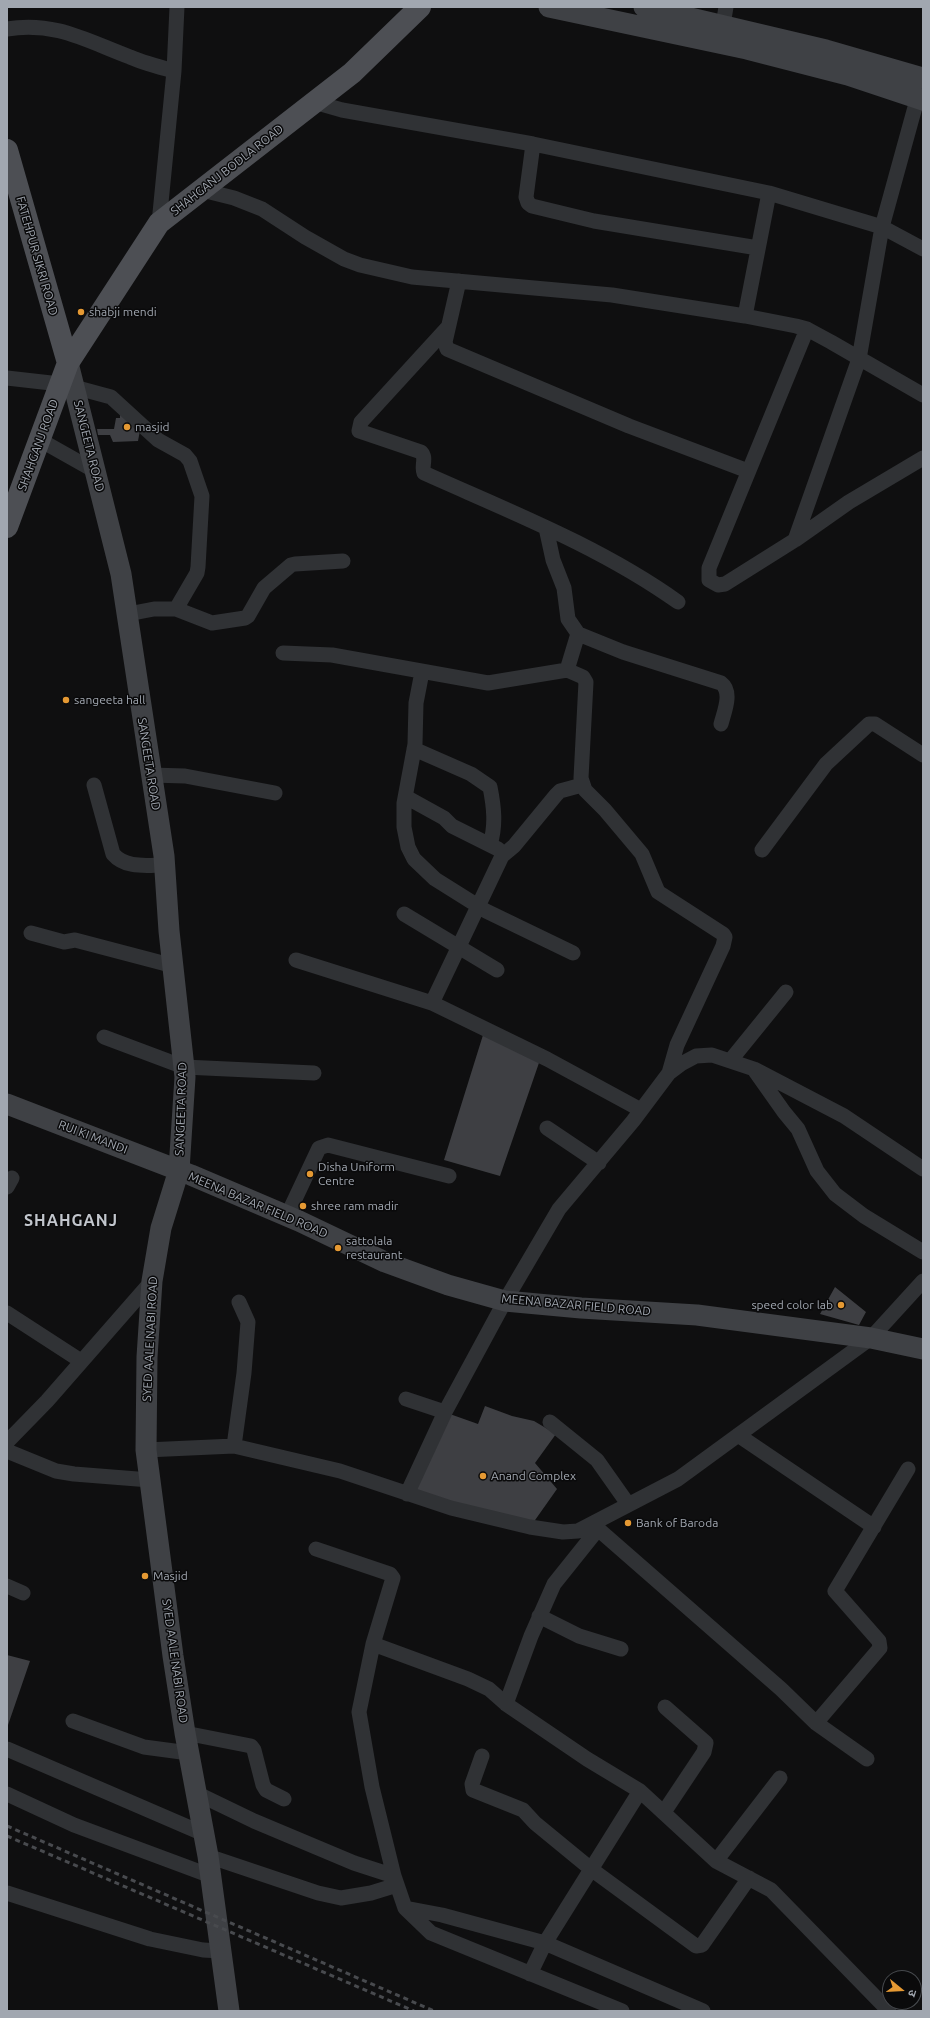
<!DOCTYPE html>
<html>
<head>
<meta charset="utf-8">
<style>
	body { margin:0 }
	#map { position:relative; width:930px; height:2018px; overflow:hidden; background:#0f0f10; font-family:Ubuntu,"Noto Sans Devanagari",sans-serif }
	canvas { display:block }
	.frame { position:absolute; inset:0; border:8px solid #a1a7b0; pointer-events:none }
	.north { position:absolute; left:882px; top:1970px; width:40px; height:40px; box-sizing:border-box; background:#0a0a0b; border:1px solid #46494d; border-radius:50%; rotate:108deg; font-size:11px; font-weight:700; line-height:16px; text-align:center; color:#a1a7b0 }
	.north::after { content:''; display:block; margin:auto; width:14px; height:18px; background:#e59933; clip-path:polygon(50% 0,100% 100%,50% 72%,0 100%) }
</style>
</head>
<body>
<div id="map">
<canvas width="930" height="2018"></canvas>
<div class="frame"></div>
<div class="north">उ</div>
</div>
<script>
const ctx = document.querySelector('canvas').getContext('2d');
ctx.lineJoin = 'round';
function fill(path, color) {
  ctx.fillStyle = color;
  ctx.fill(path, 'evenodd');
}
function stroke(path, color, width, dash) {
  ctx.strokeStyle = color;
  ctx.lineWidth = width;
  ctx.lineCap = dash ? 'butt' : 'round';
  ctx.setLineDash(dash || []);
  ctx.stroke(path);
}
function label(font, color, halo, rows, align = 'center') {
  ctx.font = font + ' Ubuntu,sans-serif';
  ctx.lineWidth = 3;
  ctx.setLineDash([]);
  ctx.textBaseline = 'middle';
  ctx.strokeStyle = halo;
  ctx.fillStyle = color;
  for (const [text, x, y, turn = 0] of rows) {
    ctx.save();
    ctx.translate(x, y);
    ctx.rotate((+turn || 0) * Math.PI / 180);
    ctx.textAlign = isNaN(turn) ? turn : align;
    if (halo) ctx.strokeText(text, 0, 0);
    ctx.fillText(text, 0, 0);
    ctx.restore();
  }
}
fill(new Path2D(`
	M120,409L141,425L138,441L113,442L110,435H98L97,429H114L116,418H120Z
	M483,1035L541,1057L500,1176L444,1160Z
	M835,1287L866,1312L859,1325L820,1314Z
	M485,1406L512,1416L534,1421L556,1434L535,1463L557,1489L533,1523L412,1492L447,1413L478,1424Z
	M7,1655L30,1661L7,1728Z`), '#3e3f43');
stroke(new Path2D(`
	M723,25L726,7
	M7,29C55,21 87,41 130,57C144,63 159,67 174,71
	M314,102L342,110L533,144L769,193L882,227L923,249
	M533,144L526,197L528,203L532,206L594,221L758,248
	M202,190L234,198L262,209L305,237L344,259L360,265L412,277L612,295L745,316L796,326L807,329L831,342L923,395
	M159,223L174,71L177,7
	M459,281L445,342L447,349L629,426L748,471
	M745,316L769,193
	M448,327L361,422L359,431L421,452C427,458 421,466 424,473C511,512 601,547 678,602
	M807,329L709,568V580L718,585L725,584L795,540L849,502L923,458
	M7,378L60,384
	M74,387L111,397L158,440L185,455L190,461L202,496L198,567L197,573L176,609H154L128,614
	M40,440L95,471
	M546,528L553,560L564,588L568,619L579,635
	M795,540L859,359L882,227L920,89
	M176,609L212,623L245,618L248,616L264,588L291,565L295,564L343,561
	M283,653L332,655L488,683L567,670L577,637L581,635L623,652L721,683C733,692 724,712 721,724
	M567,670L583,677L586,682L581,778L585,790L605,810L642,854L658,892L723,934L725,937L723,946L677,1045L669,1073
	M422,672L416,703L415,744L404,803V827L408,847L414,859L435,879L486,911L573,953
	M414,749L471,774L490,787C494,807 496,825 490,845
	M151,775L185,776L275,793
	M94,785L113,854C126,869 147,865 165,865
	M406,797L444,818L452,826L498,849
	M762,850L826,764L869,724H875L923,755
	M404,914L497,970
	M31,933L64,942L75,940L174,966
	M296,960L432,1003L547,1059L641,1110
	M432,1003L502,856L514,846L556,795L560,791L582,785
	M104,1037L184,1067L314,1073
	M730,1061L786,992
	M755,1071L784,1112L798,1129L817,1171L835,1194L864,1216L923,1252
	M547,1128L599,1163
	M7,1187L12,1178
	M287,1216L319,1148L328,1145L449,1176
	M7,1313L81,1361
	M406,1399L445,1412
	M550,1422L597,1460L628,1504
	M738,1435L874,1527
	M7,1442L47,1401L152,1281
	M234,1446L244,1373L248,1322L239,1302
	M146,1450L234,1446L340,1471L451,1508L530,1527L563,1532L578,1531L678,1479L871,1338L923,1281
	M7,1451L56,1471L74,1474L150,1480
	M407,1494L445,1412L505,1301L559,1209L633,1121L669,1073L681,1064L696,1056L712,1055L754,1069L844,1116L923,1169
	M595,1522L598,1529L781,1689L816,1723L867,1759
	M316,1549L390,1574L393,1578L373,1644L359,1712L372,1787L394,1876L405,1908L431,1933L622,2011
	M7,1586L23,1593
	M539,1616L579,1636L621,1649
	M373,1644L468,1679L489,1689L506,1704L587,1759L640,1791L716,1861L771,1890L889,2011
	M506,1704L531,1636L554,1584L598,1529
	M73,1721L144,1747L189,1753
	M816,1723L880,1648L879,1641L835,1591L908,1469
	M185,1733L251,1746L254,1750L263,1785L266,1790L284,1799
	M7,1749L204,1834
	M482,1756L472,1784L473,1790L523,1810L535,1823L591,1869L696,1946L702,1945L749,1878
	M196,1793L254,1821L354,1863L394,1876
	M7,1794L74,1825L211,1876
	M664,1812L704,1752L706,1743L665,1707
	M208,1856L318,1893L341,1898L371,1893L397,1885
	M716,1861L780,1778
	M7,1893L150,1939L203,1950L221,1951
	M405,1908L442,1915L545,1943L640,1791
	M530,1974L545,1943L703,2011`), '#303235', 15);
stroke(new Path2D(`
	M549,7L747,49L848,75L923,100
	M644,7L826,50L923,78
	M68,363L121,574L164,856L169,931L185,1077L179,1170L161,1228L152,1281L147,1357L146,1450L173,1656L185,1733L208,1856L229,2011
	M7,1104L191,1175L299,1221L385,1262L448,1285L505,1301L581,1308L697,1315L871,1338L923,1349`), '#3f4145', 21);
stroke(new Path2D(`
	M7,150L68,363
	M7,527L68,363L159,223L352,73L420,7`), '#4d4f54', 22);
stroke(new Path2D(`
	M7,1826L434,2011
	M7,1836L414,2011`), '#484a4e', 3, [5, 4]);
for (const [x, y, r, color] of [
	[81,312,4,"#e59933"],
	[127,427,4,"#e59933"],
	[66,700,4,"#e59933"],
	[310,1174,4,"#e59933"],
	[303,1206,4,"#e59933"],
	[338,1248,4,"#e59933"],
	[841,1305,4,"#e59933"],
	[483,1476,4,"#e59933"],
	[628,1523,4,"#e59933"],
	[145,1576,4,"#e59933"]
]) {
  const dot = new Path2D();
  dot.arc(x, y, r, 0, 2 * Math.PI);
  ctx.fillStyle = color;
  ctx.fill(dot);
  stroke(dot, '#0a0a0b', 1.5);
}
label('12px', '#a1a7b0', '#0a0a0b', [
	["SHAHGANJ BODLA ROAD",227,170,-38],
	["FATEHPUR SIKRI ROAD",37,256,74],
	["SHAHGANJ ROAD",38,445,-70],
	["SANGEETA ROAD",89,446,76],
	["SANGEETA ROAD",149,764,81],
	["SANGEETA ROAD",181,1109,-88],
	["RUI KI MANDI",93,1137,21],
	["MEENA BAZAR FIELD ROAD",258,1205,23],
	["MEENA BAZAR FIELD ROAD",576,1305,5],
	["SYED AALE NABI ROAD",150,1339,-87],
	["SYED AALE NABI ROAD",175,1661,82]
]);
label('12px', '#a1a7b0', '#0a0a0b', [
	["shabji mendi",89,312],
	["masjid",135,427],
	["sangeeta hall",74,700],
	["Disha Uniform",318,1167],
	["Centre",318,1181],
	["shree ram madir",311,1206],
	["sattolala",346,1241],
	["restaurant",346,1255],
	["speed color lab",833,1305,"right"],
	["Anand Complex",491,1476],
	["Bank of Baroda",636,1523],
	["Masjid",153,1576]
], 'left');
ctx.letterSpacing = '1px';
label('bold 16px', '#c2c6cd', '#0a0a0b', [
	["SHAHGANJ",71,1221]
]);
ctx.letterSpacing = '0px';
</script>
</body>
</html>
